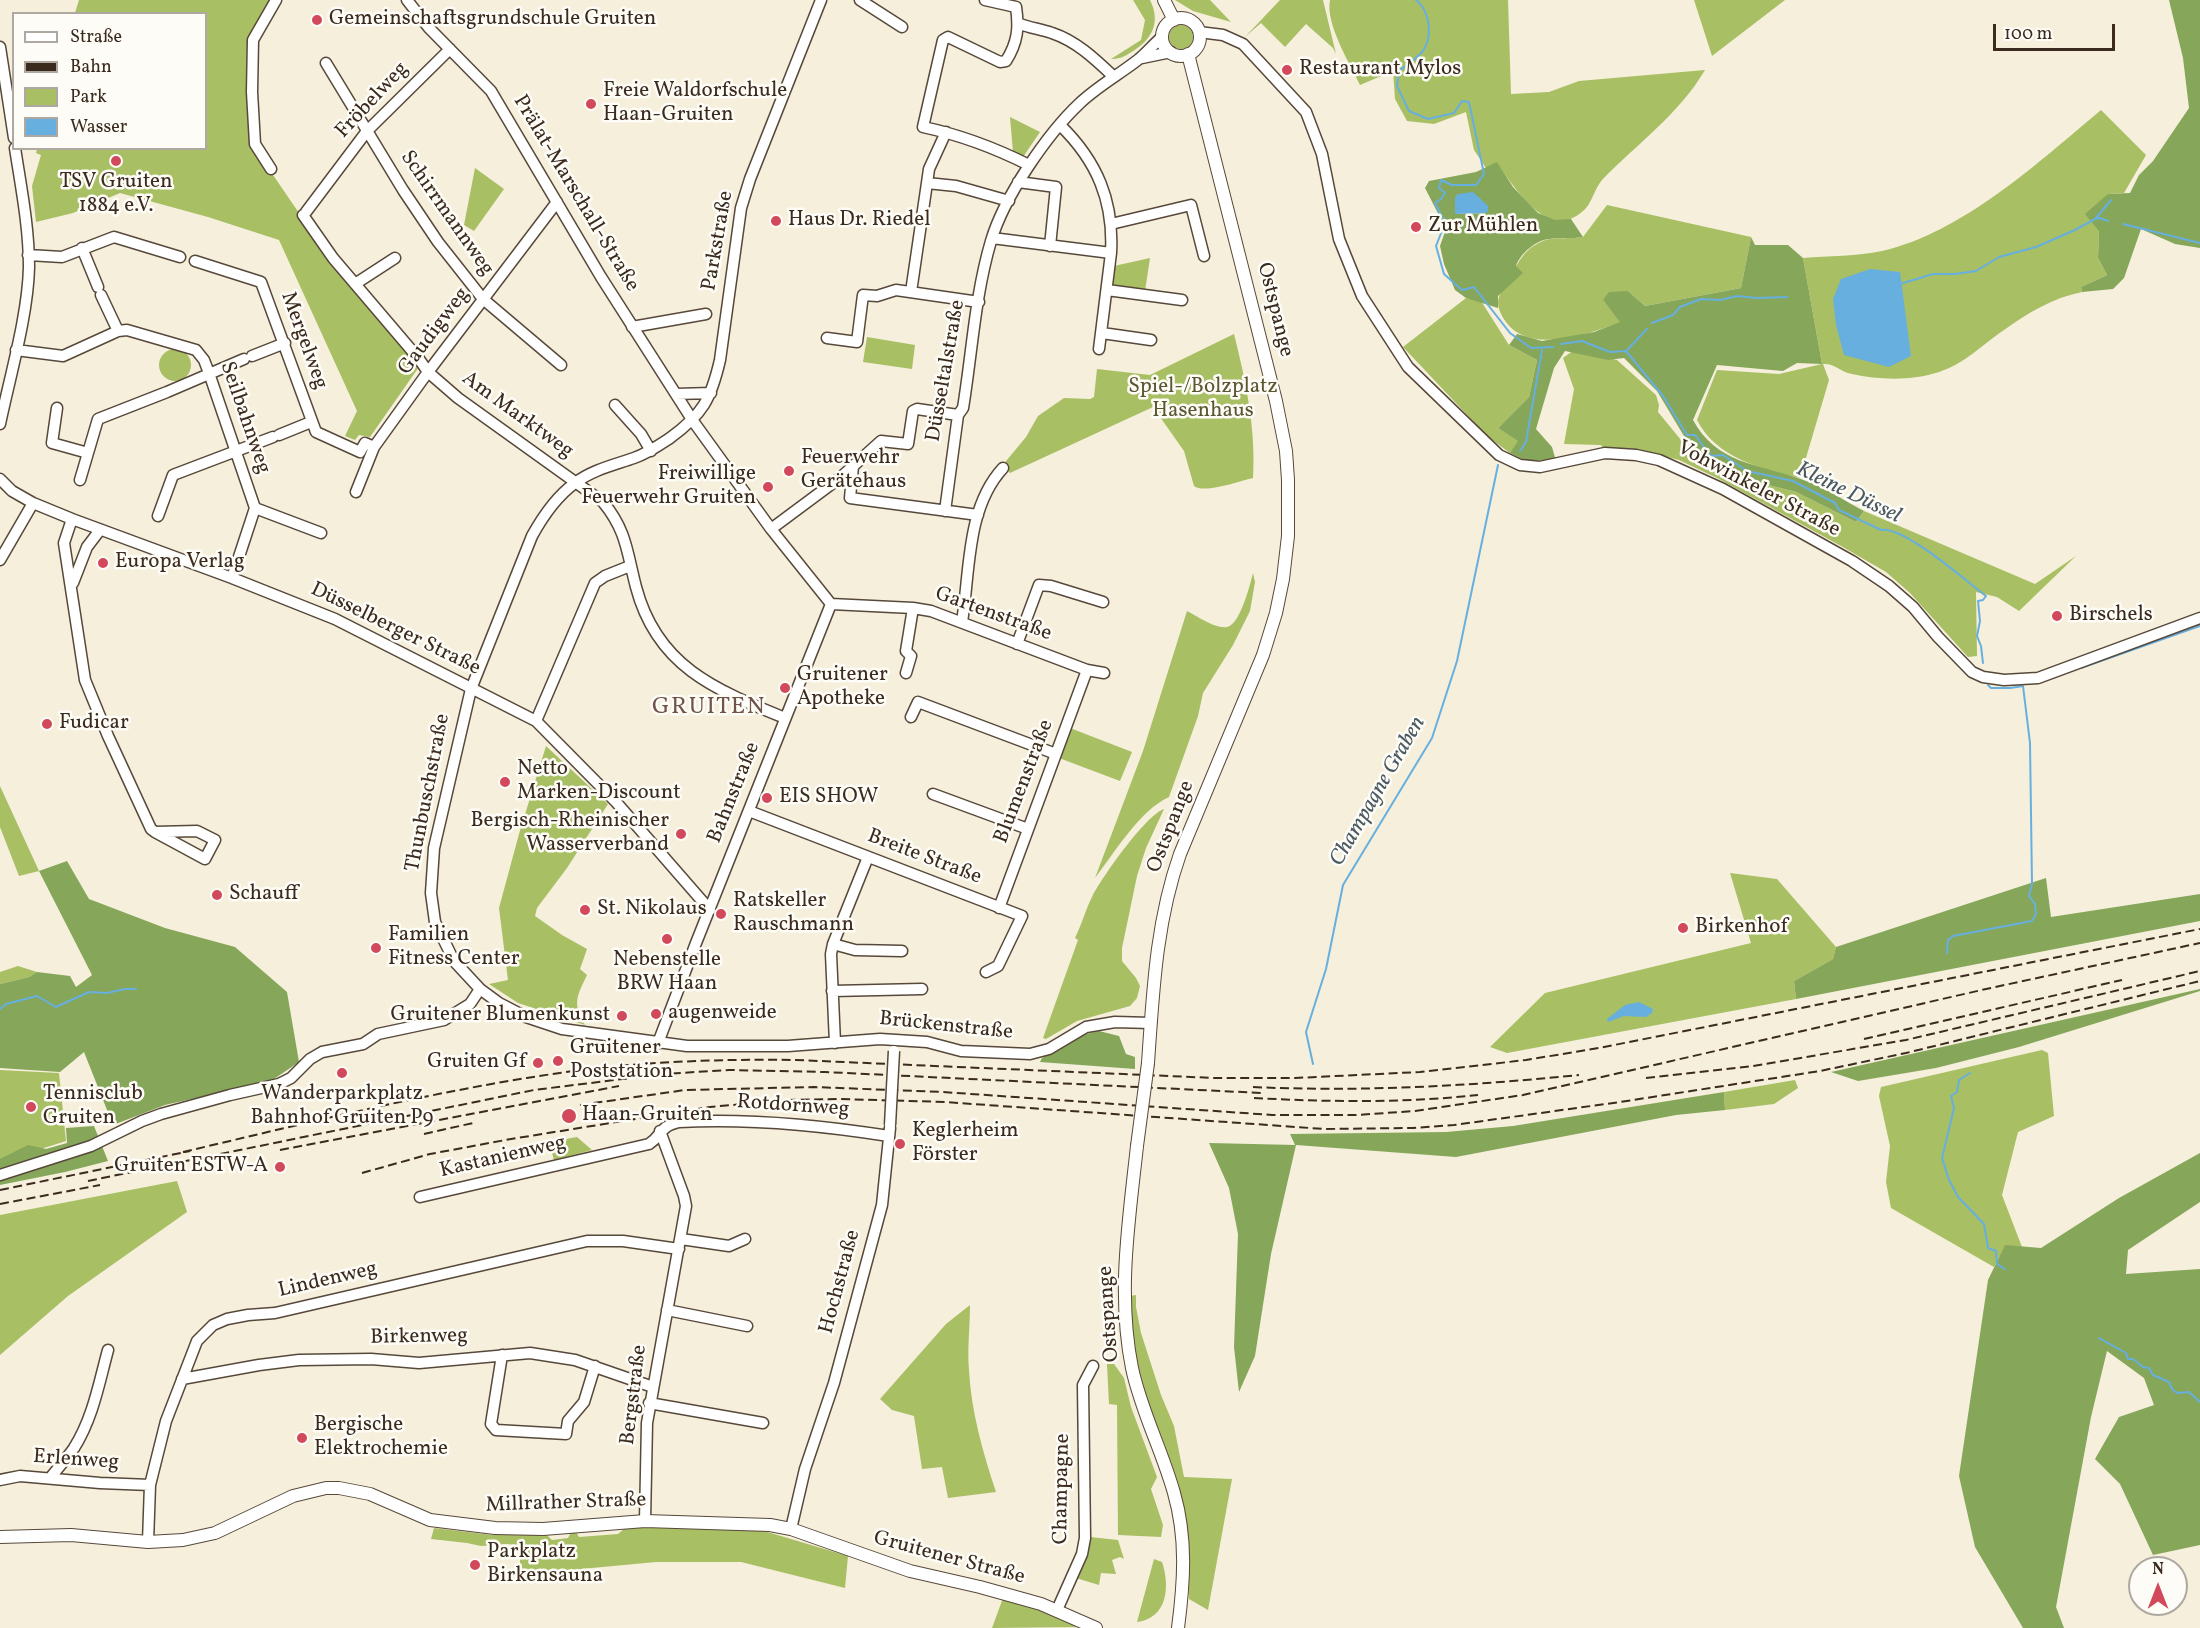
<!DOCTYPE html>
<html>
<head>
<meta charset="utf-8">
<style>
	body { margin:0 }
	#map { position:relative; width:2200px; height:1628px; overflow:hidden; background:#f5efdc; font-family:Vollkorn,serif }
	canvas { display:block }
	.legend { position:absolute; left:12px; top:12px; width:195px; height:138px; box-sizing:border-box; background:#fdfcf7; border:2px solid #afa8a0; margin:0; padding:8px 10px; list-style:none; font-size:18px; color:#3b2a1e }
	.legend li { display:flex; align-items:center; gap:12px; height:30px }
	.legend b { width:30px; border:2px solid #afa8a0 }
	.north { position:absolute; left:2128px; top:1556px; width:60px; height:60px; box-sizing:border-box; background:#fdfcf7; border:2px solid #afa8a0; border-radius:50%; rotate:0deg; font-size:16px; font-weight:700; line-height:24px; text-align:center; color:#3b2a1e }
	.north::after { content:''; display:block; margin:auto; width:21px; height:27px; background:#d1495b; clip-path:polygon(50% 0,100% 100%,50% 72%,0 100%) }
	.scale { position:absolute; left:1993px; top:24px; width:122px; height:27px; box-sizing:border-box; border:3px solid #3b2a1e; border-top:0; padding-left:8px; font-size:18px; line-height:21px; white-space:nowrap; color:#3b2a1e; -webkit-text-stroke:4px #fdfcf7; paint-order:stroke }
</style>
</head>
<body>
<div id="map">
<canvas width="2200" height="1628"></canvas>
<ul class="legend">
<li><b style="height:8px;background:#fff"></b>Straße</li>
<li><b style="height:8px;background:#3b2a1e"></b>Bahn</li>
<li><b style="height:16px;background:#a8bf64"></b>Park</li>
<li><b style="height:16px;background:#67afdf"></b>Wasser</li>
</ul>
<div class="north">N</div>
<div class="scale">100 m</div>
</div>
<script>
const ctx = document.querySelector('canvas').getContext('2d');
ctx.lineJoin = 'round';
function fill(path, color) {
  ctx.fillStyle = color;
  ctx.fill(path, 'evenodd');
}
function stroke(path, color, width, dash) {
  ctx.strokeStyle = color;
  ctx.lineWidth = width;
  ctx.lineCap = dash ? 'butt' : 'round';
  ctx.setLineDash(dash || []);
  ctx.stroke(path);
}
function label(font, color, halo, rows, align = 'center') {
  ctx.font = font + ' Vollkorn,serif';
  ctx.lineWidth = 5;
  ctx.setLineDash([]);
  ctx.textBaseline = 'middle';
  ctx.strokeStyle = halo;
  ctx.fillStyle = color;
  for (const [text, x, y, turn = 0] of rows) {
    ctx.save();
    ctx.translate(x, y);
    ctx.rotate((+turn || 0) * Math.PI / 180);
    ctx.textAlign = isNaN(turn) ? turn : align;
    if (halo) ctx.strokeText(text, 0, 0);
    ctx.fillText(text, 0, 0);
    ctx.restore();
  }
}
fill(new Path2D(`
	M79,0H273L250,41L252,144L303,219L421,364L370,437L359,435L355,440L345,436L357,411L279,240L208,217L120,193L73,213L36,222L32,186L41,155L36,153L37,149L206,148V14L75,13Z
	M1133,0H1150C1160,20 1154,37 1136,49C1127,55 1122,59 1111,59L1141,40L1145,20Z
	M1175,0H1210L1231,22L1193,11Z
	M1280,0H1323L1336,54L1333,48L1306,24L1285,47L1261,23L1245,37Z
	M1330,0H1508L1511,94L1549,92L1579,81L1705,70C1679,114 1637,144 1602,180C1594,189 1592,204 1583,211C1575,218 1565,223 1554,220C1532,215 1509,180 1497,163L1486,168L1474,150L1466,112L1434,124L1407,121L1395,99L1393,71L1360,85C1350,64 1325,23 1330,0Z
	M1694,0H1785L1712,56Z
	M1169 37a12 12 0 1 1 24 0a12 12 0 1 1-24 0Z
	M2101,110L2146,155L2124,193L2108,194L2099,231L2098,258L2107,275L2081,287L2082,292C2052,298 2028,313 2004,330C1982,345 1964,364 1939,372C1912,381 1879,380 1852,374C1840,372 1835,363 1823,364L1829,380L1800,478C1762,469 1716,458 1697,420L1717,370L1779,374L1822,364L1803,258C1829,256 1857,256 1882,251C1962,233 2039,162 2101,110Z
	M1010,117L1040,132L1023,157L1013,152Z
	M475,168L504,189L474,231L464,225Z
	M1607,205L1751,237L1741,288L1645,306L1628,291L1603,300L1621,322C1589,334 1529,355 1506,322C1492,302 1499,295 1510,277C1520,260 1524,249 1543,241C1551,237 1572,239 1583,237Z
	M1150,258L1145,291L1113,285L1114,266Z
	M1466,298L1481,301L1509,345L1537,360L1529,397L1498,428L1519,441L1510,453L1487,436L1403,347Z
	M1234,334C1246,382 1256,429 1253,478C1240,481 1204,494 1194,486L1184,451L1153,407L1010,473L1002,466L1026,437L1038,416L1064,398L1090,399L1094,397L1097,369L1150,375Z
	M867,337L915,345L912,369L863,362Z
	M159 365a16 16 0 1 1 32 0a16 16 0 1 1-32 0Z
	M1574,350L1617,360L1656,395L1659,405L1658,412L1686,446L1699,457L1745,479L1796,492L1856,522L1864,511L2035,584L2076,556L2019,611L1997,597L1976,592L1977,656L1968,657L1910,593L1886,572L1841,546L1717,478L1679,460L1636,449L1603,448L1601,445L1564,444L1574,389L1563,358Z
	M1253,573L1255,582L1250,611L1233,645L1203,693L1198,716L1169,797C1140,810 1115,852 1095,878L1143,751L1187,611C1197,616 1215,629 1227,627C1240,625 1250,585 1253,573Z
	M1070,728L1132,752L1120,781L1059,758Z
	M546,746L608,804L567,868L537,908L535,916L562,935L587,949L580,969L587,975C577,996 572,1003 585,1025L518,1003L489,984L508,980L499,908L519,834Z
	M0,786L39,871L19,876L0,827Z
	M1164,809L1146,848L1137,876L1122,948V961L1136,978L1140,986L1137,998L1130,1006L1077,1021L1046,1039L1043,1038L1078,940L1075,938C1082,924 1086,908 1093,895C1103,876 1146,815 1164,809Z
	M1730,873L1777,879L1836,947L1833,959L1794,981L1796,999L1507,1053L1490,1047L1545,993L1751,943Z
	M18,966L37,972L29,977L0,984V972Z
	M2042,1050L2048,1053L2054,1116L2018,1132L2002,1195L2022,1247L2005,1246L1994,1267L1891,1208L1886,1182L1890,1146L1879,1096L1881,1087Z
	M0,1070L59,1073L66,1141L0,1162Z
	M1795,1080L1798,1088L1774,1104L1725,1110L1724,1092Z
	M577,1137L592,1150L554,1160L549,1142Z
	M177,1181L187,1212L68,1296L0,1355V1215Z
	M1136,1295V1307L1141,1333L1161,1395L1174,1426L1184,1477L1232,1479L1208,1610L1189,1599L1188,1548L1135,1355L1129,1296Z
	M970,1305C970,1327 967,1349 969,1370C971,1411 983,1453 996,1492L948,1498L942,1467L922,1469L914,1416L892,1410L880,1399L946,1324Z
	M1107,1364H1114L1124,1378L1131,1407L1157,1477L1151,1489L1163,1525L1161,1537L1118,1535L1117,1405L1109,1404Z
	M675,1527L764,1531L848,1556L845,1588L741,1562H656L517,1575L520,1570V1557L528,1546L507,1544L481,1546L467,1543L431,1539L434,1528L492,1535H547L552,1540L568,1538L571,1532H576L579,1537L618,1534L625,1528Z
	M1090,1537L1118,1540L1124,1559L1120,1557L1112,1560L1116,1574L1101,1573L1099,1585L1076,1578Z
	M1154,1559L1162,1562C1170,1586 1168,1618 1137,1622Z
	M1003,1598L1056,1615L1080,1627L992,1628Z`), '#a8bf64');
fill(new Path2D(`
	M2169,0H2200V248L2175,244L2141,229L2124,278L2113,289L2082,292L2081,287L2107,275L2098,258L2099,231L2085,214L2108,194L2130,193L2139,175L2153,161L2189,108L2183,58Z
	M1497,162L1513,187L1538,213L1555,220L1571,219L1583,237C1571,239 1561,237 1549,239C1536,240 1520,254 1516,266L1523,273L1498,296V308L1466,298L1455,290L1444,264L1440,246L1446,229L1425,188L1429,181L1476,172ZM1458,194L1478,197L1487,206L1486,213L1455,214L1456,198Z
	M1751,237L1755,245H1788L1803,258L1822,364L1797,363L1783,371L1717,365L1693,420C1716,463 1757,464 1798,478C1821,485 1843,500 1864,511L1856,522L1796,492L1745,479L1706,457L1687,441L1657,391L1624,358L1608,360L1565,351L1554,368L1536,429L1552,447L1556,461L1524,460L1510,453L1518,441L1498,428L1529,397L1537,360L1509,345L1517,334L1542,341L1594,332L1620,322L1603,300L1609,292L1628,291L1645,306L1741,288Z
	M67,861L89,899L165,928L235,947L287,992L299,1062L271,1081L165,1105L113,1125L84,1052L60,1072L0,1068V984L29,977L37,972L70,976L76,987L92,975L39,871Z
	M2046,878L2051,917L2200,894V921L1796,999L1794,981L1833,959L1836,947Z
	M2200,989V991L2019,1047L1936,1068L1858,1081L1831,1072Z
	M1099,1031L1119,1036L1126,1054L1135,1057V1069L1040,1062L1042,1058L1082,1035Z
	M1724,1092L1725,1110L1676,1115L1456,1157L1296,1145L1271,1254L1255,1356L1239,1392L1234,1347L1238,1234L1229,1188L1209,1143L1295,1145L1290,1134L1446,1132L1513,1126Z
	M94,1126L108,1161L65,1172L0,1185V1159L28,1145L46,1149L67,1143L66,1128Z
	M2200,1153V1202L2128,1250L2126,1274L2200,1269V1545L2153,1555L2120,1484L2095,1459L2119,1417L2154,1405L2144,1378L2107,1351L2091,1417L2056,1607L2064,1628H2023L1975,1547L1959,1476L1988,1280L2005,1245L2041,1248L2119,1198Z`), '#86a65a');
fill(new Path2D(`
	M1473,192L1488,206V211L1486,213L1455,214V198L1458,194Z
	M1870,269L1900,272L1911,356L1889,367L1844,355L1836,325L1833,299L1841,279Z
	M1639,1002L1653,1009L1652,1013L1646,1017L1624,1016L1608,1022L1607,1019L1625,1005Z`), '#67afdf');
stroke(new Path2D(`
	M1416,0C1429,10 1433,34 1424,49C1420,57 1406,65 1399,71L1397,86L1409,111L1428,119L1454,113L1462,101L1469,102L1484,174L1476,185H1452L1441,180L1439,188L1445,193L1441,199L1435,203L1445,223L1436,246L1444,274L1462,290L1474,287L1510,333L1531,348L1553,347
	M2096,218L2111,200
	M2123,224L2200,243
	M1900,284L1933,274H1955L1976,271L1999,257L2036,247L2075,230L2095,219L2100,218L2108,221
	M1652,323L1673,315L1680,307L1701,299L1720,300L1737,296L1757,298L1787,297
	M1561,344L1582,341L1610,352L1626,351L1663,396L1687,435H1695L1711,456L1723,455L1747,471L1793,481L1835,503L1839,510L1881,530C1904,526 1966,581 1986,596L1983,600L1978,601L1980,621L1977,636L1981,646L1983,663
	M1626,351L1647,329
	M1520,451L1526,442L1542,350
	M2081,668L2200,626
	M1947,953L1948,940L1953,936L2032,921L2036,914L2035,904L2029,896L2032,884L2030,743L2023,686L2010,688H1991L1988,685
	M0,1009L6,1004L37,996L56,1007L89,992L107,993L125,989H136
	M1313,1064L1306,1032L1326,969L1343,885L1432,738L1457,661L1498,465
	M1970,1073L1959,1080L1957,1092L1951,1096L1954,1108L1942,1158L1949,1180L1958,1197L1984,1224L1988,1248L1996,1251L1997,1264L2005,1269
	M2099,1338L2126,1353L2128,1359H2133L2143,1367L2149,1368L2153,1375L2169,1382L2172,1389L2177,1393L2189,1392L2200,1402`), '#67afdf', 2);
const minor = new Path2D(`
	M407,0L429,28L491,91L601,277L693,421L771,529L831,604L696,943L658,1043
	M821,0L750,179L741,208L720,360C711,399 703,414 670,438C658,446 648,453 634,458C614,465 592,470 575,483C557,496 543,516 532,536L471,689L434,848L431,893L435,922L454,961L480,989L499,1003L526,1017L562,1029L687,1046H788L880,1039L927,1042L961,1051L1030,1054L1049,1049L1086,1027L1115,1022L1151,1023
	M860,0L902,27
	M985,0L1016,7C1019,27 1018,42 1006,61L1000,62L948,37L943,40L923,127C961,135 995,148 1029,165
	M1020,24C1030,28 1041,29 1052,33C1076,41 1094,58 1113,76
	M1199,32L1223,35L1243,44L1306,112L1322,154L1339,239L1362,296L1408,367L1499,455L1520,465L1540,467L1605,453L1636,455L1659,460L1723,489L1852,561L1889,586L1913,607L1938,637L1972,672L1983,677L2004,680L2038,678L2200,618
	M0,47L14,138
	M1142,58L1171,52
	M326,63L403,190L438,242L483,299L561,365
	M1060,125C1097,161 1114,201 1111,253L1099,349
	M946,132L929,169L927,183L956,186L1009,201
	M271,169L255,144L252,92L253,40L276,0
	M1018,182L1056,187L1050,246
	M306,212L367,131L450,49
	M303,215L333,258L419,359L428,372L458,398L603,502C627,531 627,553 636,587C657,667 716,690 785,718
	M1111,224L1191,205L1204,256
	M992,238L1111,253
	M82,248L98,287
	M28,255L62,257L114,237L180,257
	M195,261L261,282L316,432L360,452L365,443L374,447
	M355,284L395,258
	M1107,290L1182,300
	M911,292L927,183
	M101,295L118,331
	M632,327L706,314
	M1102,333L1151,340
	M827,338L857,342L863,295L877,296L896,290L979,302
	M16,350L63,356L118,331L127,330L196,350L204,360L209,373L255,508L232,578
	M252,356L285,343
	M676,394L711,393
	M615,405L641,434L651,451
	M57,408L52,443L88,453
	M0,424C10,376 28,315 29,267C29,227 21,187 15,148
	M279,435L311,422
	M853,466L850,498L978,515
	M0,479L12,491L33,503L72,519L232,578L335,619L536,721L616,802L710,910
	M80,480L98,419L167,392L244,359
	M356,492L374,447L428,372L557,202
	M255,508L321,533
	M945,511L958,415L963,408C972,353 975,295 991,241C1004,197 1047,134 1080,103C1098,86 1120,74 1139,59C1147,52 1154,44 1162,37
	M158,516L173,475L273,437
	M72,519L64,543L85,680L108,736L151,829L155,832L205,859L215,840L197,831L155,832
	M771,529L841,477L881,441L908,444L913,411L917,409L958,415
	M0,560L33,503
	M73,583L87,547L100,530
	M831,604L913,608L931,611L1087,670L1104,673
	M962,622C970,572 966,508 1003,468
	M1017,644L1039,585L1051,586L1103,602
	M906,673L911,656L906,651L913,608
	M911,717L918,702L1056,754
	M536,721L595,583L605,576L630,566
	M933,794L1028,829
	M749,811L1022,916L998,966L986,972
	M999,908L1087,670
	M833,944L855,950L902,951
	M832,991L922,989
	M835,1043L831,954L833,944L868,857
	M0,1175L91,1146L142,1121L161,1114L230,1095L279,1084L291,1078L310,1059L322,1052L363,1044L378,1034L444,1020L470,1004L480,989
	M420,1197L649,1144C663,1135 658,1127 679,1122C750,1118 819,1125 889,1136
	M681,1239L729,1246L745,1239
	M667,1310L747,1326
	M502,1355L491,1424L496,1430L566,1434L568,1421L584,1402L595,1366
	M182,1379L259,1365L299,1360L371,1359L419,1363L530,1353L575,1360L653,1387
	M649,1403L763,1423
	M51,1477C58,1468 67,1458 74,1448C93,1418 99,1383 108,1350
	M0,1480L20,1476L100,1483L150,1485
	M645,1521L647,1423L686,1206L684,1196L660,1131
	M791,1529L805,1469L834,1383L882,1205L890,1128
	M148,1542L150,1485L166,1421L197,1341L213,1325L227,1319L248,1315L275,1313L587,1241H623L679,1249
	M1057,1610L1082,1554L1085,1538L1083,1385L1093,1366`);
const major = new Path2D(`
	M1164,0L1174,20
	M1162 37a19 19 0 1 1 38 0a19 19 0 1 1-38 0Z
	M1148,1063C1153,992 1156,922 1180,854L1263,655L1276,613L1283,579L1288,536V480L1286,451L1276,401L1188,54
	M1137,1146C1129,1220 1117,1294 1132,1368C1141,1411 1162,1450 1174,1493C1187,1538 1184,1582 1178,1628
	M0,1537L71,1535L148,1542L183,1540L215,1533L293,1496L326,1488H339L370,1494L430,1520L495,1528L543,1529L645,1521L770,1525L791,1529L910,1571L980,1587L1041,1604L1096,1628`);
stroke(minor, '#57483a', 13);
stroke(major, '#57483a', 14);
stroke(minor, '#fff', 10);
stroke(major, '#fff', 12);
stroke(new Path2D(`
	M1864,1039L2122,980
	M1646,1078L1753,1066L1906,1040L2200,971
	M1253,1087C1362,1092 1471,1086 1579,1075
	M1254,1098C1329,1102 1404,1103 1478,1095
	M580,1105L685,1090L814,1087L943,1092L1272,1115H1357L1415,1111L1523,1095L1986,989L2200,943
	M424,1134L473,1123
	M280,1150L619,1086
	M183,1152C320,1120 457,1085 597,1068C663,1061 730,1059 796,1060L1215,1078H1295L1420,1072L1526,1060L1599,1048L2200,929
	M362,1173L430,1154L511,1139L710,1107L788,1100L837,1099L945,1102L1324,1129L1413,1128L1454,1125L1620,1102L1820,1071L1906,1053L2200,981
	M88,1181L534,1090L663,1074L729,1070L825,1072L1262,1093
	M0,1190L190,1151
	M0,1204L100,1185`), '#3b2a1e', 2, [9, 4.5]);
const minorBridge = new Path2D(`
	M890,1125L894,1051`);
const majorBridge = new Path2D(`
	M1137,1146L1148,1063`);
stroke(minorBridge, '#57483a', 13, []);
stroke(majorBridge, '#57483a', 14, []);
stroke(minorBridge, '#fff', 10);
stroke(majorBridge, '#fff', 12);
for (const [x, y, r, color] of [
	[317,20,6,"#d1495b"],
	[1287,70,6,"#d1495b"],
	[591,104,6,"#d1495b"],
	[116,161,6,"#d1495b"],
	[776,221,6,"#d1495b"],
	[1416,227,6,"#d1495b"],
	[789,471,6,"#d1495b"],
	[768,487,6,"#d1495b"],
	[103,563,6,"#d1495b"],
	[2057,616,6,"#d1495b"],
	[785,688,6,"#d1495b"],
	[47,724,6,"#d1495b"],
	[505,782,6,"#d1495b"],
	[767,798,6,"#d1495b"],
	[681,834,6,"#d1495b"],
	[217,895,6,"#d1495b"],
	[585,910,6,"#d1495b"],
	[721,914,6,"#d1495b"],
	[1683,928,6,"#d1495b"],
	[667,939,6,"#d1495b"],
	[376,948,6,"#d1495b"],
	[656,1014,6,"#d1495b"],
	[622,1016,6,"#d1495b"],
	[558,1061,6,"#d1495b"],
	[538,1063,6,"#d1495b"],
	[342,1073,6,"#d1495b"],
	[31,1107,6,"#d1495b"],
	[569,1116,8,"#d1495b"],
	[900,1144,6,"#d1495b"],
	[280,1167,6,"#d1495b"],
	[302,1438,6,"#d1495b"],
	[475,1565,6,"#d1495b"]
]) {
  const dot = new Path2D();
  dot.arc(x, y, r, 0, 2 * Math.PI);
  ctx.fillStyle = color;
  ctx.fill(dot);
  stroke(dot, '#fdfcf7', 2);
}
label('21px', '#3b2a1e', '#fdfcf7', [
	["Gemeinschaftsgrundschule Gruiten",329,20],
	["Restaurant Mylos",1299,70],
	["Freie Waldorfschule",603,92],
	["Haan-Gruiten",603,116],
	["TSV Gruiten",116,183,"center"],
	["1884 e.V.",116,207,"center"],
	["Haus Dr. Riedel",788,221],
	["Zur Mühlen",1428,227],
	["Feuerwehr",801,459],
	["Gerätehaus",801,483],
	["Freiwillige",756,475,"right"],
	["Feuerwehr Gruiten",756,499,"right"],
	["Europa Verlag",115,563],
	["Birschels",2069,616],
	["Gruitener",797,676],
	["Apotheke",797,700],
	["Fudicar",59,724],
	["Netto",517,770],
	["Marken-Discount",517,794],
	["EIS SHOW",779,798],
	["Bergisch-Rheinischer",669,822,"right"],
	["Wasserverband",669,846,"right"],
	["Schauff",229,895],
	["Ratskeller",733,902],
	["Rauschmann",733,926],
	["St. Nikolaus",597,910],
	["Birkenhof",1695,928],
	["Familien",388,936],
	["Fitness Center",388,960],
	["Nebenstelle",667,961,"center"],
	["BRW Haan",667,985,"center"],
	["augenweide",668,1014],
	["Gruitener Blumenkunst",610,1016,"right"],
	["Gruitener",570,1049],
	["Poststation",570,1073],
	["Gruiten Gf",526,1063,"right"],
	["Tennisclub",43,1095],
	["Gruiten",43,1119],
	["Wanderparkplatz",342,1095,"center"],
	["Bahnhof Gruiten P9",342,1119,"center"],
	["Haan-Gruiten",582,1116],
	["Keglerheim",912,1132],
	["Förster",912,1156],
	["Gruiten ESTW-A",268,1167,"right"],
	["Bergische",314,1426],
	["Elektrochemie",314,1450],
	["Parkplatz",487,1553],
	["Birkensauna",487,1577]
], 'left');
label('21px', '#3b2a1e', '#fdfcf7', [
	["Fröbelweg",373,101,-47],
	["Prälat-Marschall-Straße",575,194,59],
	["Schirrmannweg",446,214,55],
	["Parkstraße",719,241,-80],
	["Ostspange",1274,310,76],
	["Gaudigweg",435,332,-53],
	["Mergelweg",303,341,70],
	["Düsseltalstraße",947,371,-80],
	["Am Marktweg",517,416,36],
	["Seilbahnweg",244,418,71],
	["Vohwinkeler Straße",1758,490,28],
	["Gartenstraße",993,615,20],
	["Düsselberger Straße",395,630,26],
	["Blumenstraße",1025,782,-69],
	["Thunbuschstraße",429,793,-79],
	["Bahnstraße",735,793,-68],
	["Ostspange",1172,827,-69],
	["Breite Straße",924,858,21],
	["Brückenstraße",946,1027,6],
	["Rotdornweg",793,1107,4],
	["Kastanienweg",503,1158,-13],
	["Lindenweg",328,1281,-13],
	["Hochstraße",841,1282,-75],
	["Ostspange",1110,1314,-94],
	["Birkenweg",419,1338,-1],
	["Bergstraße",635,1395,-83],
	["Erlenweg",76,1461,4],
	["Champagne",1063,1489,-89],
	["Millrather Straße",566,1504,-2],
	["Gruitener Straße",949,1559,15]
]);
label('21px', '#5c5733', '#fdfcf7', [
	["Spiel-/Bolzplatz",1203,388],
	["Hasenhaus",1203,412]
]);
label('italic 22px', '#4a5962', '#fdfcf7', [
	["Kleine Düssel",1848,494,26],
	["Champagne Graben",1379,792,-60]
]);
ctx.letterSpacing = '1.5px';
label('24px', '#715449', '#fdfcf7', [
	["GRUITEN",709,709]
]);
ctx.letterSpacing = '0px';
</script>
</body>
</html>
